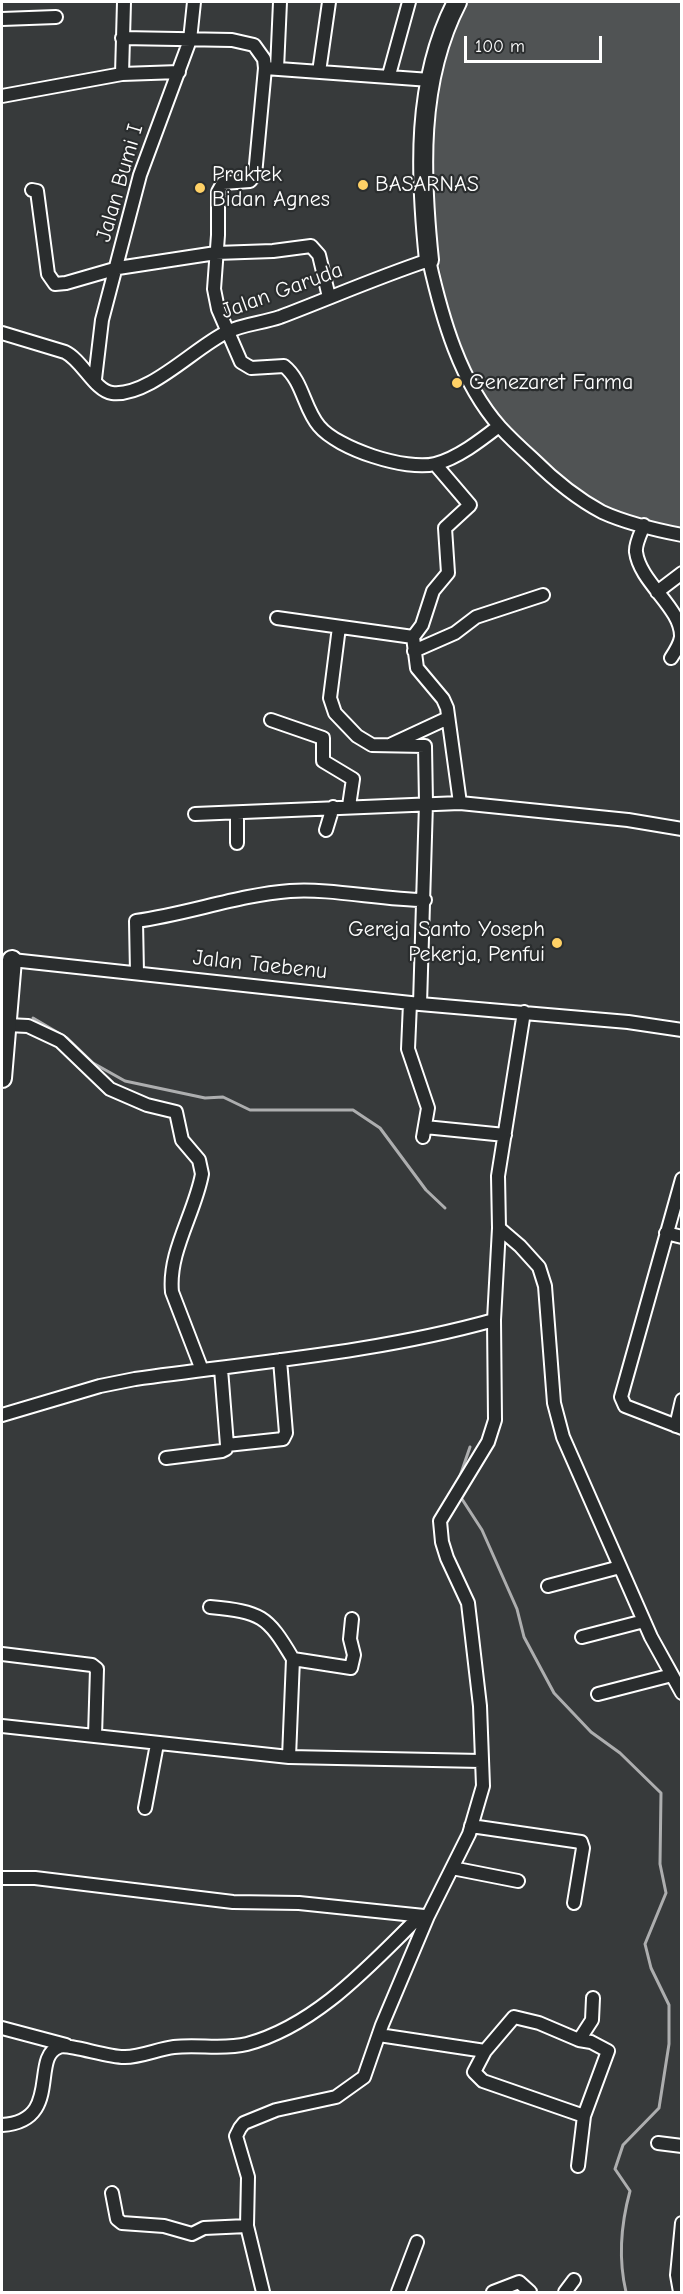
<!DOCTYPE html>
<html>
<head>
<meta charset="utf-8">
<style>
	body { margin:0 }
	#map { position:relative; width:683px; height:2294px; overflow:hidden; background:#373a3b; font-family:"Comic Neue",sans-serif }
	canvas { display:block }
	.frame { position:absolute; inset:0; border:3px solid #fff; pointer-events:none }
	.scale { position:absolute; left:464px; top:36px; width:138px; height:27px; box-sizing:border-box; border:3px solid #fff; border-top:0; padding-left:8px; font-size:18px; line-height:21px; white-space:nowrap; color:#fff; -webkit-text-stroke:4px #2a2d2e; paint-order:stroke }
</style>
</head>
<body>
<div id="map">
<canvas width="683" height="2294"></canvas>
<div class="frame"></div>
<div class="scale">100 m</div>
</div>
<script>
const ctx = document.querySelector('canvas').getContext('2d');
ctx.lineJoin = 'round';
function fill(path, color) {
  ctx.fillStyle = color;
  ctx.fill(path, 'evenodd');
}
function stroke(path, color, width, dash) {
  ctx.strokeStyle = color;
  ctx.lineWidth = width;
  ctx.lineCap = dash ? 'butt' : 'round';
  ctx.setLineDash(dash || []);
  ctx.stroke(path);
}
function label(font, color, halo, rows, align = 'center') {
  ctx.font = font + ' "Comic Neue",sans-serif';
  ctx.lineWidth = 4.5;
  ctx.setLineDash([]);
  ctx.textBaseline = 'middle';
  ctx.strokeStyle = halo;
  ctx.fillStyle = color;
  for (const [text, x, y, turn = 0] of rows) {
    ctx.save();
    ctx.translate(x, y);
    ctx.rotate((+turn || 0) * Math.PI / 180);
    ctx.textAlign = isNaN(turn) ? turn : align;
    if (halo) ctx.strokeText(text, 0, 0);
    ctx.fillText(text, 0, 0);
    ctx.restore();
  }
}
fill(new Path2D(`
	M462,2H681V527C662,523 643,520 624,513C425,434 401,179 462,2Z`), '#505354');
stroke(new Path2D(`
	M33,1018L67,1038L93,1063L125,1081L205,1098L223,1097L250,1110H353L380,1128L426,1190L445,1208
	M459,1479L470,1447
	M460,1496L482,1530L517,1609L524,1637L554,1693L591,1732L620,1753L661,1793L660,1864L666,1893L645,1944L651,1968L669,2005V2044L659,2108L623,2145L615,2169L630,2191C621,2224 618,2258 626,2292`), '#adaeaf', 3);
const minor = new Path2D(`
	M2,19L56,17
	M122,38L232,40L254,45L264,59L265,68L255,175L250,181L223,183L218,192V235L214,289L218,309L241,362L251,368L284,366C303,381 304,409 319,426C338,449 406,471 435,464C458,458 481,440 499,426
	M265,68L430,80
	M277,69L280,2
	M319,72L329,2
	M122,74L124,2
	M389,75L409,2
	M2,96L122,74L179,72
	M32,190L37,191L48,274L55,284L66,283L118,268L216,253L273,251L311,246L319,255L329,297
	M2,333L65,352C82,360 95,391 112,393C149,397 195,347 227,332C243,324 263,323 280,317C330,298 378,277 429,260C442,318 460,382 500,427C511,439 522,449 533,459C554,480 576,498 602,512C626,523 656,530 682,535
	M95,379L102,320L140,175L190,40L194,2
	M644,525C641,533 635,544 636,552C640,583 682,608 681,637C680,644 675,652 671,658
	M657,592L682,573
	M277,618L413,637L422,625L433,591L448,573L445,528L470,505L435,464
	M339,627L330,698L335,713L357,736L372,745L425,746L426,803L420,1004
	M413,637L417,668L443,699L447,708L460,803
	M414,651L455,633L476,617L543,595
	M271,720L323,738V761L353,779L349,806
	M392,744L448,718
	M195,814L460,803L628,820L682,829
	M326,830L333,807
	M237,843V814
	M12,960L420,1004L628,1022L682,1030
	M137,973L136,921C188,914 238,895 290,891C331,888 382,900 425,900
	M410,1003L408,1049L428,1108L423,1137
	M7,1025L28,1026L60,1041L110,1089L147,1105L176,1112L182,1140L199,1160L202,1174C195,1213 168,1252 172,1292L202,1370
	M425,1127L505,1135
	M682,1179L621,1397L625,1406L682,1428
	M499,1228L520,1246L539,1267L545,1286L554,1403L563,1437L651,1637L682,1693
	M666,1233L682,1237
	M221,1369L227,1445L283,1439L286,1433L280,1360
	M2,1415L100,1386L135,1379C255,1362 376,1353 494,1320
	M676,1426L682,1400
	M166,1458L222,1451L226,1449L227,1445
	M548,1586L620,1567
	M210,1607C261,1612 267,1615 293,1659
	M582,1637L644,1621
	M2,1654L92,1665L97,1669L95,1736
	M598,1694L672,1675
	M2,1726L289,1757L481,1761
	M289,1757L293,1659L351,1668L354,1655L350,1639L352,1619
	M145,1808L157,1744
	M471,1826L581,1842L583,1848L574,1903
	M452,1868L518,1881
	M2,1878H35L233,1902L299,1903L424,1916
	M2,2028L66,2045
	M379,2035L485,2051L474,2072L483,2081L584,2116L608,2051L591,2042L579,2040L592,2020L593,1998
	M485,2051L514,2017L539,2023L579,2040
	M2,2125C63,2121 30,2057 59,2047C68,2043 109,2058 125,2057C141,2057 158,2049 174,2047C198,2044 223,2050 247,2044C317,2025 370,1965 420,1916
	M658,2143L682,2146
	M578,2166L584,2116
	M112,2193L117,2219L122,2223L164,2226L192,2234L204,2228L247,2226
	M263,2292L247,2226L248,2177L236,2136L240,2128L244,2123L276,2110L336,2097L364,2077L382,2025L428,1916L469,1834L483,1786L480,1706L468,1603L447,1558L442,1542L440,1521L488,1442L495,1420L494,1320L499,1228L498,1176L524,1012
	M398,2292L417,2242
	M493,2292L519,2282L530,2292
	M565,2292L574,2280
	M680,2292L677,2275L682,2223`);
const highway = new Path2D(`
	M429,260C420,174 416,81 457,2
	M2,1078L12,960`);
stroke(minor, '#fff', 16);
stroke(highway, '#fff', 22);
stroke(minor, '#2a2d2e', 12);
stroke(highway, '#2a2d2e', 18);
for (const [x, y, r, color] of [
	[363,185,6,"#ffd166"],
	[200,188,6,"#ffd166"],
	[457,383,6,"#ffd166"],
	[557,943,6,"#ffd166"]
]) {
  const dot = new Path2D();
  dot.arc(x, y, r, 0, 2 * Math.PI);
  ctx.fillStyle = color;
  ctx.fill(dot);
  stroke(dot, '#2a2d2e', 2);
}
label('22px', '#fff', '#2a2d2e', [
	["Praktek",212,175],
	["Bidan Agnes",212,200],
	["BASARNAS",375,185],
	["Genezaret Farma",469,383],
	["Gereja Santo Yoseph",545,930,"right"],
	["Pekerja, Penfui",545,955,"right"]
], 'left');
label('22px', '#fff', '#2a2d2e', [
	["Jalan Bumi I",120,183,-74],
	["Jalan Garuda",282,291,-20],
	["Jalan Taebenu",260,965,6]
]);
</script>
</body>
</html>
